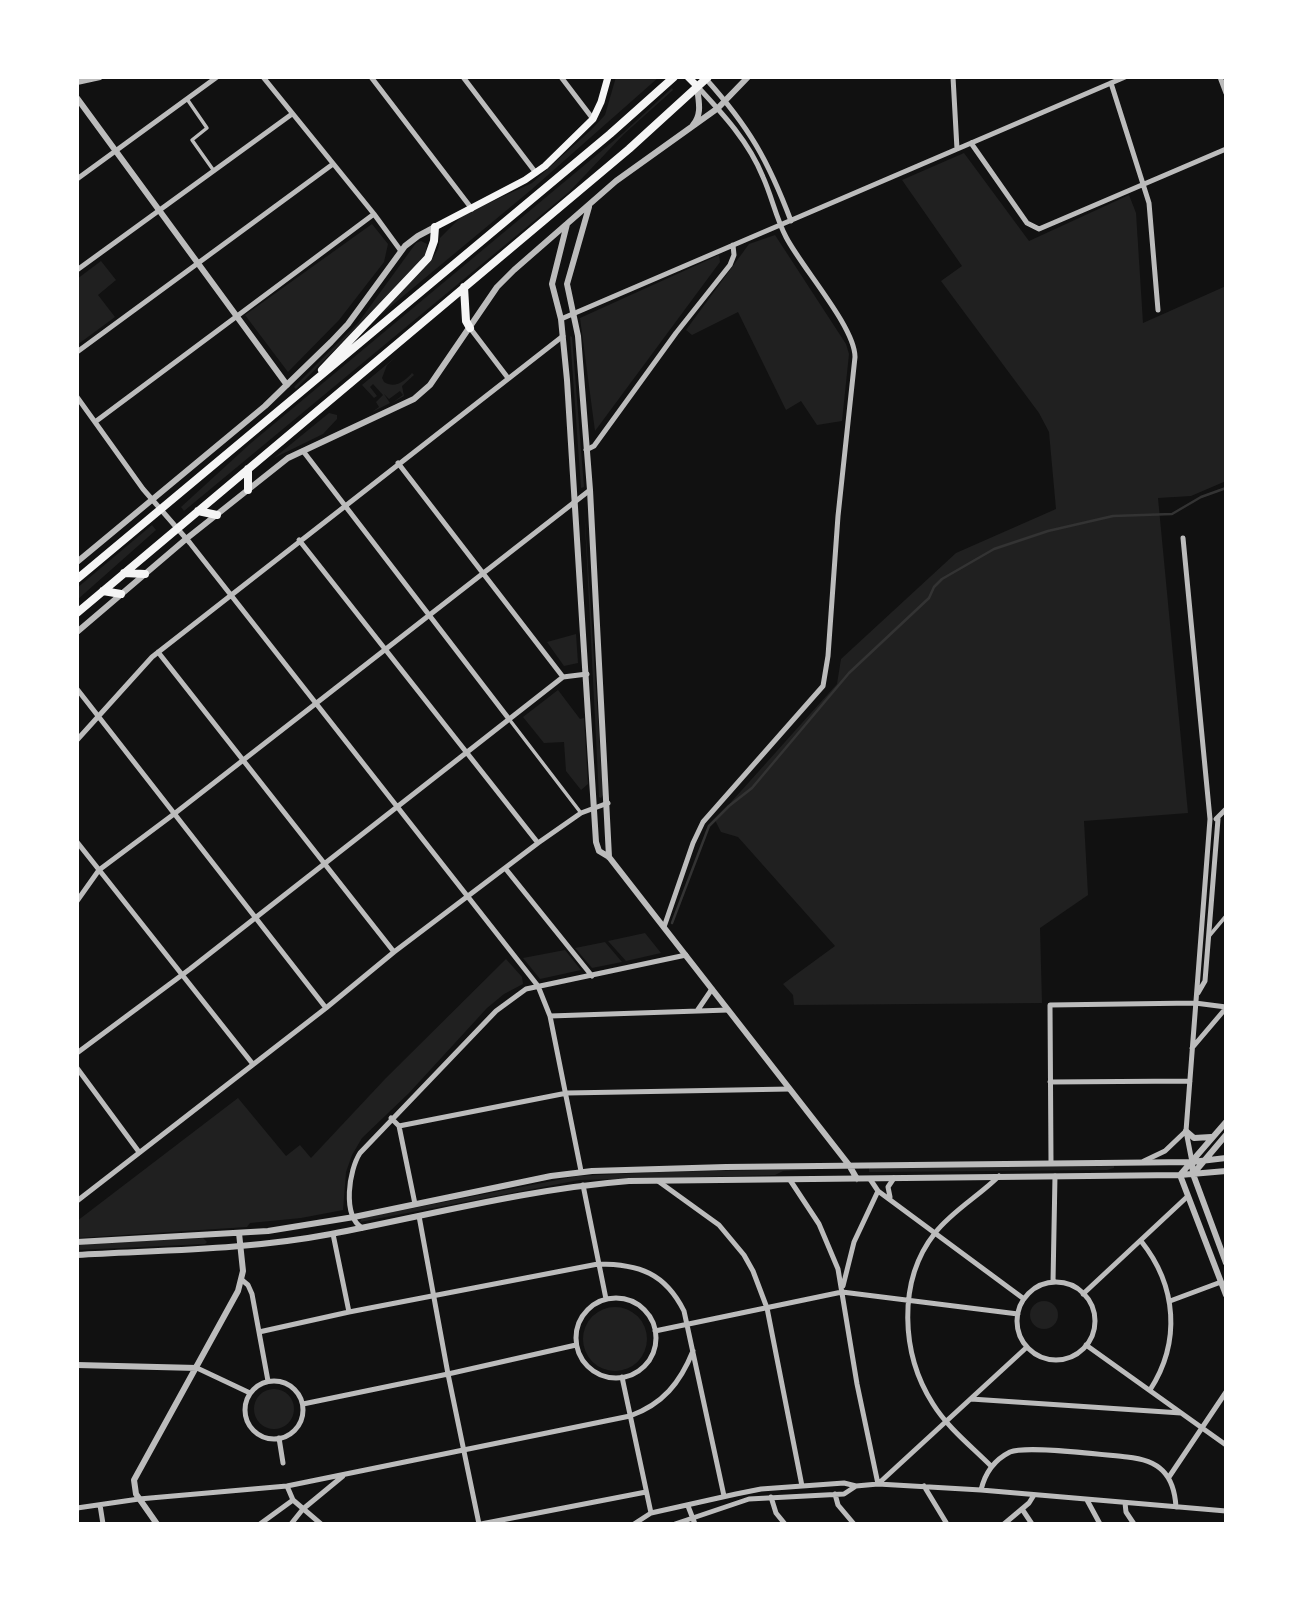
<!DOCTYPE html>
<html>
<head>
<meta charset="utf-8">
<style>
	body { margin:0 }
	#map { position:relative; width:1303px; height:1601px; overflow:hidden; background:#111; font-family:Ubuntu,sans-serif }
	canvas { display:block }
	.frame { position:absolute; inset:0; border:79px solid #fff; pointer-events:none }
</style>
</head>
<body>
<div id="map">
<canvas width="1303" height="1601"></canvas>
<div class="frame"></div>
</div>
<script>
const ctx = document.querySelector('canvas').getContext('2d');
ctx.lineJoin = 'round';
function fill(path, color) {
  ctx.fillStyle = color;
  ctx.fill(path, 'evenodd');
}
function stroke(path, color, width, dash) {
  ctx.strokeStyle = color;
  ctx.lineWidth = width;
  ctx.lineCap = dash ? 'butt' : 'round';
  ctx.setLineDash(dash || []);
  ctx.stroke(path);
}
fill(new Path2D(`
	M616,77H659L531,190L372,322L431,261L438,249L440,238L463,215L532,183L591,130L605,115Z
	M672,88L673,90L624,134L569,192L184,511L181,507L251,443L623,133Z
	M964,153L1029,241L1129,195L1136,213L1143,323L1226,286V481L1191,496L1158,498L1188,813L1084,821L1088,895L1040,928L1042,1003L794,1005L793,995L783,984L835,946L738,837L721,832L715,820L837,684L841,659L956,553L1056,509L1049,432L1039,413L941,281L962,266L902,180Z
	M372,224L388,244L384,262L339,320L288,372L245,315Z
	M775,235L846,344L849,354L842,421L817,425L801,401L786,410L738,312L692,335L686,330L749,244Z
	M421,241L427,244L425,258L296,389L294,387L358,323L416,243Z
	M719,255L720,262L595,431L580,318Z
	M101,261L116,280L98,295L115,317L77,345V279Z
	M570,336L572,337L584,487L581,488Z
	M398,355L387,365L382,378L384,382C395,389 405,381 412,373L414,375L402,386L404,396L392,403L403,395L400,391L389,399L384,394L390,403L372,412L379,407L376,402L383,395L373,384L370,387L377,396L374,398L362,385Z
	M329,413L337,415V419L323,434L274,458Z
	M584,505L603,795L601,798L599,797Z
	M152,525L156,530L77,600V588Z
	M576,634L578,663L564,666L547,642Z
	M558,690L580,719L584,718L588,784L581,790L566,771L564,742L544,743L523,717Z
	M645,933L661,953L626,961L608,941Z
	M605,942L622,962L592,968L575,948Z
	M565,950L581,970L540,979L523,958Z
	M506,959L522,977L523,984L504,994L487,1008L409,1093L362,1138L352,1155L346,1172L343,1210L301,1218L250,1223L247,1227L77,1238V1221L238,1098L286,1156L300,1145L311,1158L386,1078Z
	M1114,1166V1168L1107,1170L869,1172V1168Z
	M818,1169L783,1171L775,1175L579,1180L360,1222L362,1218L578,1176L661,1172Z
	M203,1238L207,1242L205,1244L77,1250V1246L84,1244Z
	M1030 1315a14 14 0 1 1 28 0a14 14 0 1 1-28 0Z
	M583 1339a32 32 0 1 1 64 0a32 32 0 1 1-64 0Z
	M254 1409a20 20 0 1 1 40 0a20 20 0 1 1-40 0Z`), '#202020');
stroke(new Path2D(`
	M672,923L709,826L729,806L752,788L849,673L929,598L934,587L942,579L994,549L1048,531L1113,516L1172,514L1201,497L1226,488`), '#333', 2.5);
stroke(new Path2D(`
	M187,99L207,128L192,140L214,171
	M509,719L581,813
	M1210,935L1226,916`), '#bcbcbc', 3.5);
stroke(new Path2D(`
	M263,77L374,214L401,251
	M371,77L472,209
	M463,77L536,173
	M561,77L593,119
	M953,77L957,149
	M1220,77L1226,93
	M706,79C749,127 768,160 791,221
	M1111,83L1149,203L1158,310
	M971,143L1027,223L1039,229L1226,149
	M77,179L217,77
	M77,270L292,114
	M561,319L1125,77
	M470,328L508,378
	M77,352L333,164
	M77,397L143,489L190,543L538,986L550,1016L581,1171
	M95,422L374,214
	M586,450L594,446L676,333L730,265L734,255L733,245
	M303,451L509,719
	M398,463L563,677L587,674
	M1183,538L1210,819L1186,1131L1192,1162
	M299,540L538,843
	M158,652L394,952
	M77,689L326,1008
	M77,740L152,657L563,336
	M1216,819L1226,809
	M77,842L252,1063
	M505,868L592,976
	M77,901L99,870L174,814L590,490
	M664,927L693,843L703,822L823,686L828,656L838,516L855,357C855,327 802,268 786,237C776,218 772,197 763,177C749,142 723,114 697,86
	M1198,993L1205,981L1218,819
	M697,1011L712,989
	M550,1016L728,1010
	M1192,1048L1226,1008
	M77,1053L190,969L563,677
	M77,1068L139,1152
	M1050,1082L1190,1081
	M391,1118L399,1126L415,1204
	M399,1126L567,1093L790,1089
	M1144,1161L1165,1151L1186,1131
	M1051,1162L1050,1005L1195,1003L1226,1007
	M870,1179L878,1191L1024,1299
	M790,1180L819,1224L838,1269L857,1384L878,1484
	M658,1181L719,1225L744,1255L753,1271L767,1308L802,1486
	M583,1185L606,1299
	M890,1197L888,1187L894,1178
	M77,1201L326,1008L394,952L538,843L581,813L608,803
	M419,1216L448,1374L479,1524
	M362,1228C342,1215 349,1170 360,1153L496,1011L526,989L686,955
	M333,1234L349,1312
	M1141,1241C1177,1286 1181,1342 1150,1390
	M242,1280L248,1285L252,1294L268,1381
	M1053,1282L1055,1176
	M1017 1321a39 39 0 1 1 78 0a39 39 0 1 1-78 0Z
	M843,1286L854,1242L878,1191
	M1083,1294L1188,1196
	M576 1338a40 40 0 1 1 80 0a40 40 0 1 1-80 0Z
	M1170,1301L1221,1282
	M655,1331L842,1292L1018,1314
	M259,1332L349,1312L598,1264C639,1264 665,1273 684,1311L724,1496
	M1086,1345L1226,1445
	M197,1368L250,1393
	M622,1377L651,1513
	M245 1410a29 29 0 1 1 58 0a29 29 0 1 1-58 0Z
	M971,1399L1181,1413
	M303,1404L448,1374L576,1345
	M279,1438L283,1463
	M991,1466C971,1446 948,1428 933,1404C901,1354 897,1281 935,1233C952,1211 979,1196 999,1176
	M1169,1477L1226,1392
	M878,1484L1027,1347
	M287,1486L293,1500L321,1524
	M924,1486L947,1524
	M981,1490C985,1473 994,1460 1010,1452C1027,1445 1104,1455 1127,1457C1159,1460 1174,1474 1176,1507
	M835,1494L838,1505L854,1524
	M771,1497L776,1513L785,1524
	M1087,1500L1100,1524
	M1125,1503L1126,1512L1134,1524
	M100,1505L103,1524
	M688,1506L695,1524
	M77,1508L139,1499L287,1486L630,1416C663,1404 680,1383 693,1351
	M1022,1509L1032,1524
	M260,1524L293,1500
	M291,1524L303,1509L343,1476
	M481,1524L646,1492
	M634,1524L651,1513L736,1494L761,1489L844,1483L856,1486
	M675,1524L749,1499L844,1494L856,1486L878,1484L981,1490L1226,1511
	M1004,1524L1029,1503L1034,1495`), '#bcbcbc', 5);
stroke(new Path2D(`
	M77,82L100,77
	M77,98L287,385
	M693,125C703,113 698,100 697,86
	M589,207L567,284L578,336L590,490L609,857
	M567,224L552,284L561,319L567,380L596,842L599,851L609,857L849,1165L857,1179
	M77,562L265,406L331,342L348,324L405,246L418,236L435,227
	M77,632L186,539L288,458L414,399L430,385L497,287L514,270L616,181L718,108L748,77
	M1186,1131L1194,1138L1211,1137
	M1192,1162L1193,1174L1226,1263
	M1193,1174L1226,1135
	M1180,1175L1226,1295
	M1180,1175L1226,1122
	M77,1242L268,1231L354,1217L551,1176L592,1171L726,1167L1192,1162L1226,1158
	M77,1255C162,1250 247,1250 331,1234C430,1215 528,1189 629,1181L1180,1175L1226,1171
	M77,1365L197,1368
	M157,1524L136,1494L134,1480L238,1291L243,1271L239,1233`), '#bcbcbc', 6);
stroke(new Path2D(`
	M688,77L697,86
	M435,227L525,180L545,166L593,119L601,102L608,77`), '#f5f5f5', 7);
stroke(new Path2D(`
	M464,287L466,321L470,328
	M322,370L428,258L434,241L435,227
	M248,490V469
	M198,511L217,515
	M124,573L145,574
	M77,579L610,134L674,77
	M103,591L121,594
	M77,613L629,149L708,77`), '#f5f5f5', 8);
</script>
</body>
</html>
